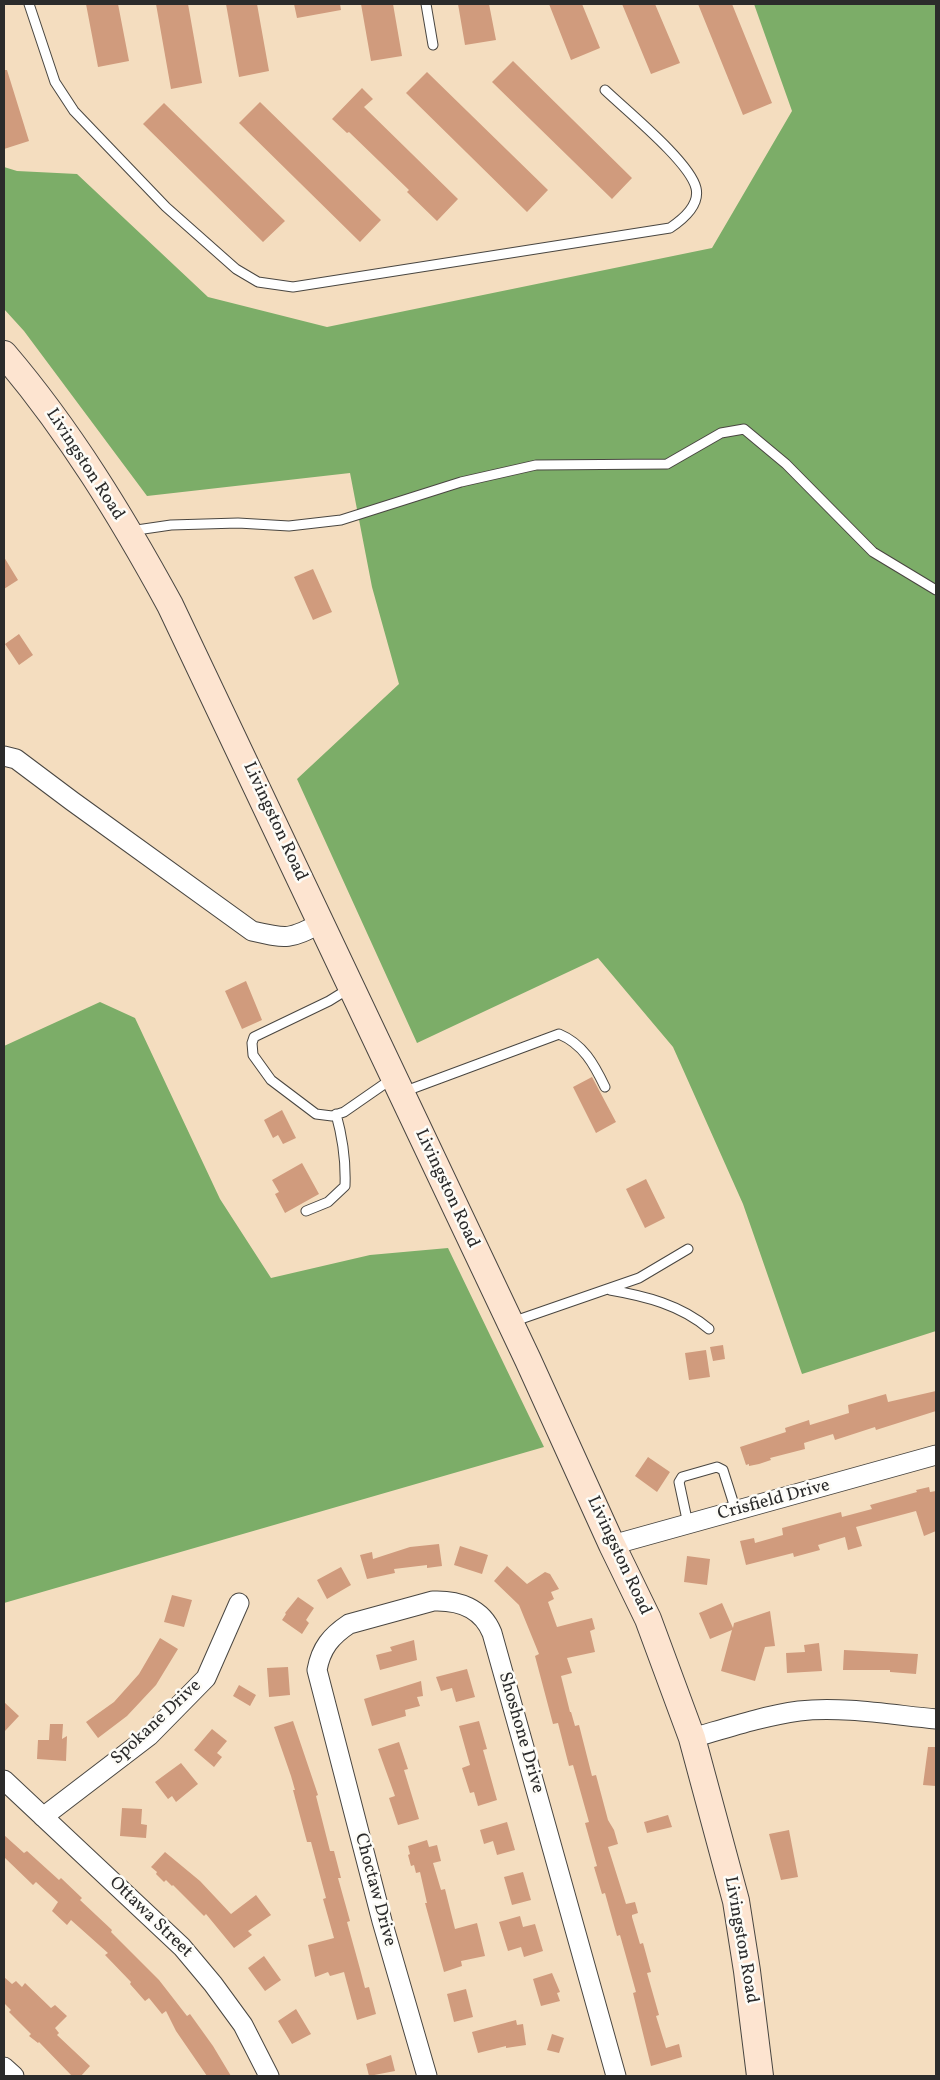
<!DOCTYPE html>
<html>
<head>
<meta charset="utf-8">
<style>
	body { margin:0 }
	#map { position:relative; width:940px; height:2080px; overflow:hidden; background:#f4ddbf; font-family:Vollkorn,serif }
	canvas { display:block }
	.frame { position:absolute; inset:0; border:5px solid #2b2b2b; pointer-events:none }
</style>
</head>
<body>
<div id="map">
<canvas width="940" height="2080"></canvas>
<div class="frame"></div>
</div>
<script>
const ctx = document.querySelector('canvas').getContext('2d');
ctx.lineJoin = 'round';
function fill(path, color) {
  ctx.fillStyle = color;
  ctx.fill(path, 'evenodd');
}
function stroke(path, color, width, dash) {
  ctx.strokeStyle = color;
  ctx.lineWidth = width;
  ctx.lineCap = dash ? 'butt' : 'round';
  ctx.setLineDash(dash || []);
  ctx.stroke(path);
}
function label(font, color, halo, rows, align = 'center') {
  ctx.font = font + ' Vollkorn,serif';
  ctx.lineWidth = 5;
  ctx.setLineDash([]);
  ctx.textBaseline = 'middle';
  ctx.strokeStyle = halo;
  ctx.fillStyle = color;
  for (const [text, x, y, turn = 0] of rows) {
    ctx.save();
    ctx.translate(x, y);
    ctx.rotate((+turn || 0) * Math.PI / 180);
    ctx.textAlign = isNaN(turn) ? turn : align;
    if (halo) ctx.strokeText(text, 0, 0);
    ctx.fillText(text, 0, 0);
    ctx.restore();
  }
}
fill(new Path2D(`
	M754,4H936V1331L802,1374L743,1204L673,1047L598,958L417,1043L297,779L399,684L372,587L350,473L147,496L24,331L4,309V167L17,171L77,174L208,297L327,327L712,248L792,111Z
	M100,1002L135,1018L220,1199L271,1278L370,1255L448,1248L544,1447L4,1603V1046Z`), '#7cad68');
fill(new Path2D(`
	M86,4H118L129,61L98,67Z
	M156,4H188L202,83L171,89Z
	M226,4H257L269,71L239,77Z
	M294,4H340L341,10L297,18Z
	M361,4H393L402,56L371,61Z
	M458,4H489L496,40L465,45Z
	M549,4H582L600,48L571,60Z
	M622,4H655L680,63L651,74Z
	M698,4H732L772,103L743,115Z
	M513,61L632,178L612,199L492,82Z
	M4,70H7L29,141L4,149Z
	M427,72L548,190L527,212L406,93Z
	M362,88L373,99L364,107L458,199L437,221L407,192L409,190L349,132L347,133L332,119Z
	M260,102L381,220L360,242L239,123Z
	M164,103L285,221L263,242L143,124Z
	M4,557L18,580L4,589Z
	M313,569L332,612L313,620L294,577Z
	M19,634L33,655L19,665L5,644Z
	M246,981L262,1020L242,1029L225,991Z
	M592,1077L616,1122L596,1133L573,1087Z
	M282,1110L296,1138L283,1144L278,1135L273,1138L264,1120Z
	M302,1163L319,1194L285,1213L275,1194L279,1192L272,1180Z
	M646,1179L665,1218L645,1228L626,1189Z
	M723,1345L725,1359L713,1361L710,1347Z
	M706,1350L710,1377L689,1380L685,1353Z
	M936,1391V1411L876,1430L875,1427L835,1440L833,1434L804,1443L805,1449L770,1458L771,1460L759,1464L749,1466V1464L746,1465L740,1447L786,1432L785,1428L809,1420L810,1425L849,1413L848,1405L886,1394L888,1402Z
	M648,1457L670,1472L657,1492L635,1476Z
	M929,1487L930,1492L936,1491V1531L924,1536L916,1511L856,1527L862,1546L848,1550L845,1537L818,1545L820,1550L794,1557L793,1553L746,1565L740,1541L754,1538L755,1543L783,1535L782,1528L841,1512L842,1517L872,1509L870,1505L917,1492L916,1490Z
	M439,1544L442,1566L427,1568V1565L394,1569L395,1573L367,1579L360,1555L372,1552L373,1559L410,1547Z
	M460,1546L488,1555L482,1574L454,1565Z
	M687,1556L710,1559L707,1585L684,1582Z
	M507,1566L527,1584L545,1572L550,1574L559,1589L551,1592L554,1599L548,1602L557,1627L592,1618L595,1629L590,1631L595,1652L567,1658L572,1673L561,1676L570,1712H571L575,1726L579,1725L592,1776L596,1775L608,1820L614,1830L618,1844L608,1847L626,1904L635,1902L638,1913L632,1915V1917L640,1944L643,1943L651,1972L647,1973L659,2015L656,2016L666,2048L679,2044L682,2057L651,2066L633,1993L636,1992L620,1935L617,1936L605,1893L602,1894L594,1867L597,1866L585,1823L589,1822L573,1765L569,1766L558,1723L553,1724L535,1656L539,1654L519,1605L494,1581Z
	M341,1567L351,1585L327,1599L317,1580Z
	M172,1595L192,1600L184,1627L164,1622Z
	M298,1597L314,1608L306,1620L309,1623L302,1634L282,1620L286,1614L285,1613Z
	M722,1603L733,1628L734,1623L770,1611L775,1646L765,1647L755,1681L721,1671L732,1630L710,1639L699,1613Z
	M160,1638L178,1649L156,1685L127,1716L98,1738L86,1722L114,1702L139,1674Z
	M414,1640L417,1660L380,1670L376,1655L392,1651L390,1647Z
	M819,1643L822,1671L787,1673L786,1653L805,1652L804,1645Z
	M844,1650L918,1654L916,1674L890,1672V1670H843Z
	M288,1667L290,1695L269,1697L267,1668Z
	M467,1669L475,1697L456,1702L452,1688L441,1691L436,1677Z
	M421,1681L423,1696L417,1697L420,1706L405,1710L406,1716L372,1726L364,1699Z
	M239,1685L256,1695L250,1706L233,1696Z
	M4,1702L19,1716L4,1732Z
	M293,1721L318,1795L316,1796L330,1851H334L341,1878H338L350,1921L347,1922L360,1969L365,1988L369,1987L376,2014L357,2020L344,1972L330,1976L328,1972L315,1977L308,1945L334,1938L323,1899L326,1898L311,1842H307L293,1790H295L291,1776L274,1727Z
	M479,1721L487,1749L483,1750L497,1800L478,1806L474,1792L470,1793L462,1768L470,1765L459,1726Z
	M50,1724H63L62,1739L67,1736L66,1761L37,1759L38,1740H49Z
	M212,1729L227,1741L217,1753L222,1757L214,1767L194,1750Z
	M399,1742L408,1769L404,1770L419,1819L398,1825L389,1798L395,1796L378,1749Z
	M928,1747H936V1786L923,1785Z
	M181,1763L198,1784L176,1802L172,1796L168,1799L155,1782Z
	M122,1808L142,1809L141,1824L147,1825L146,1838L120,1836Z
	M668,1815L672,1827L647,1833L644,1822Z
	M507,1822L515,1850L497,1855L493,1841L484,1844L480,1830Z
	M789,1830L798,1877L781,1880L769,1834Z
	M4,1835L24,1853L27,1851L59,1880L61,1878L82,1898L80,1900L112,1930L111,1932L159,1980L187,2016L190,2014L213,2046L231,2076H207L176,2031L166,2011L162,2014L149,1998L145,2001L130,1984L131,1982L105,1955L108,1953L71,1920L67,1925L52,1911L58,1902L36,1882L33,1885L4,1857Z
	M427,1840L429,1847L437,1845L441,1861L433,1863L441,1890L445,1889L455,1929L477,1923L485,1956L461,1961L462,1966L444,1972L425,1903H427L420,1872L416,1873L414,1865L411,1866L408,1855L410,1854L408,1846Z
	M165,1852L200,1881L231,1914L256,1895L271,1915L248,1931L252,1935L234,1948L206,1914L204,1916L173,1885L172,1886L166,1880L164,1882L156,1874L157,1872L151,1867Z
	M523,1872L531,1900L512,1905L504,1877Z
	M520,1916L523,1927L535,1924L543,1951L524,1957L521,1947L508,1951L499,1922Z
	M264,1956L281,1980L265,1991L248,1968Z
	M552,1973L560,1992L557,1993L560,2001L541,2006L533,1979Z
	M4,1977L12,1984L16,1981L22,1987L25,1983L51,2008L55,2005L67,2016L55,2028L59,2033L57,2035L90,2066L81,2076H72L39,2042L38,2043L29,2036L31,2034L9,2012L11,2010L4,2003Z
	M466,1989L473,2017L454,2022L447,1994Z
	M296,2009L311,2034L292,2044L278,2021Z
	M516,2020L517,2025L523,2024L526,2045L506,2048V2046L478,2053L472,2032Z
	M552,2034L564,2038L559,2053L547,2050Z
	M391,2055L395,2071L369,2076L366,2064Z`), '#d09b7d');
const lane = new Path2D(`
	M29,4L55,82L74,111L166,207L236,269L258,282L293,287L670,228C682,220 700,205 696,188C690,162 627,111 605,90
	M426,4L433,45
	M130,531L171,525L238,523L289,526L341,520L461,482L536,465L667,464L721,433L744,429L786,464L873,552L936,590
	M350,988L329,1001L254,1037L252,1043L253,1055L271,1080L316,1114L332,1116L344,1112L393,1078
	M403,1092L559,1034C583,1044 594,1064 605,1087
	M306,1211L328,1202L345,1186C346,1160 343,1139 336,1114
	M610,1290C645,1296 681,1305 709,1329
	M512,1322L639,1278L688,1249
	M688,1524L679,1482L682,1477L717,1467L723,1470L736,1511`);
const street = new Path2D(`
	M4,756L16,759L72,801L252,931C287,939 289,940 321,923
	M612,1545L936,1455
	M692,1738C727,1728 763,1716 799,1711C842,1706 893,1715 936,1719
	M4,1780L182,1947L213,1984L243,2025L269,2076
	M43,1817L149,1736L206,1678L239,1603
	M4,2067L14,2076
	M427,2076L382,1921L317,1670C321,1648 331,1636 349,1624L433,1601C458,1600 482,1608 492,1633L616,2076`);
const secondary = new Path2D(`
	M4,354C69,430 122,517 170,605L528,1360L612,1545L648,1619L692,1738L736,1901L747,1971L760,2076`);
stroke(lane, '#494641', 11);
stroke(street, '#494641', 21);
stroke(secondary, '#494641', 28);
stroke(lane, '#fff', 9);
stroke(street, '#fff', 19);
stroke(secondary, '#fde4d0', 26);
label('18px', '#2b2b2b', '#fdfcf7', [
	["Livingston Road",84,465,57],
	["Livingston Road",274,822,65],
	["Livingston Road",446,1189,65],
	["Crisfield Drive",774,1501,-15],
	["Livingston Road",618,1556,65],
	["Spokane Drive",157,1723,-43],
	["Shoshone Drive",520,1733,74],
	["Choctaw Drive",374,1890,75],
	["Ottawa Street",150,1918,44],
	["Livingston Road",740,1940,80]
]);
</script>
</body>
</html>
